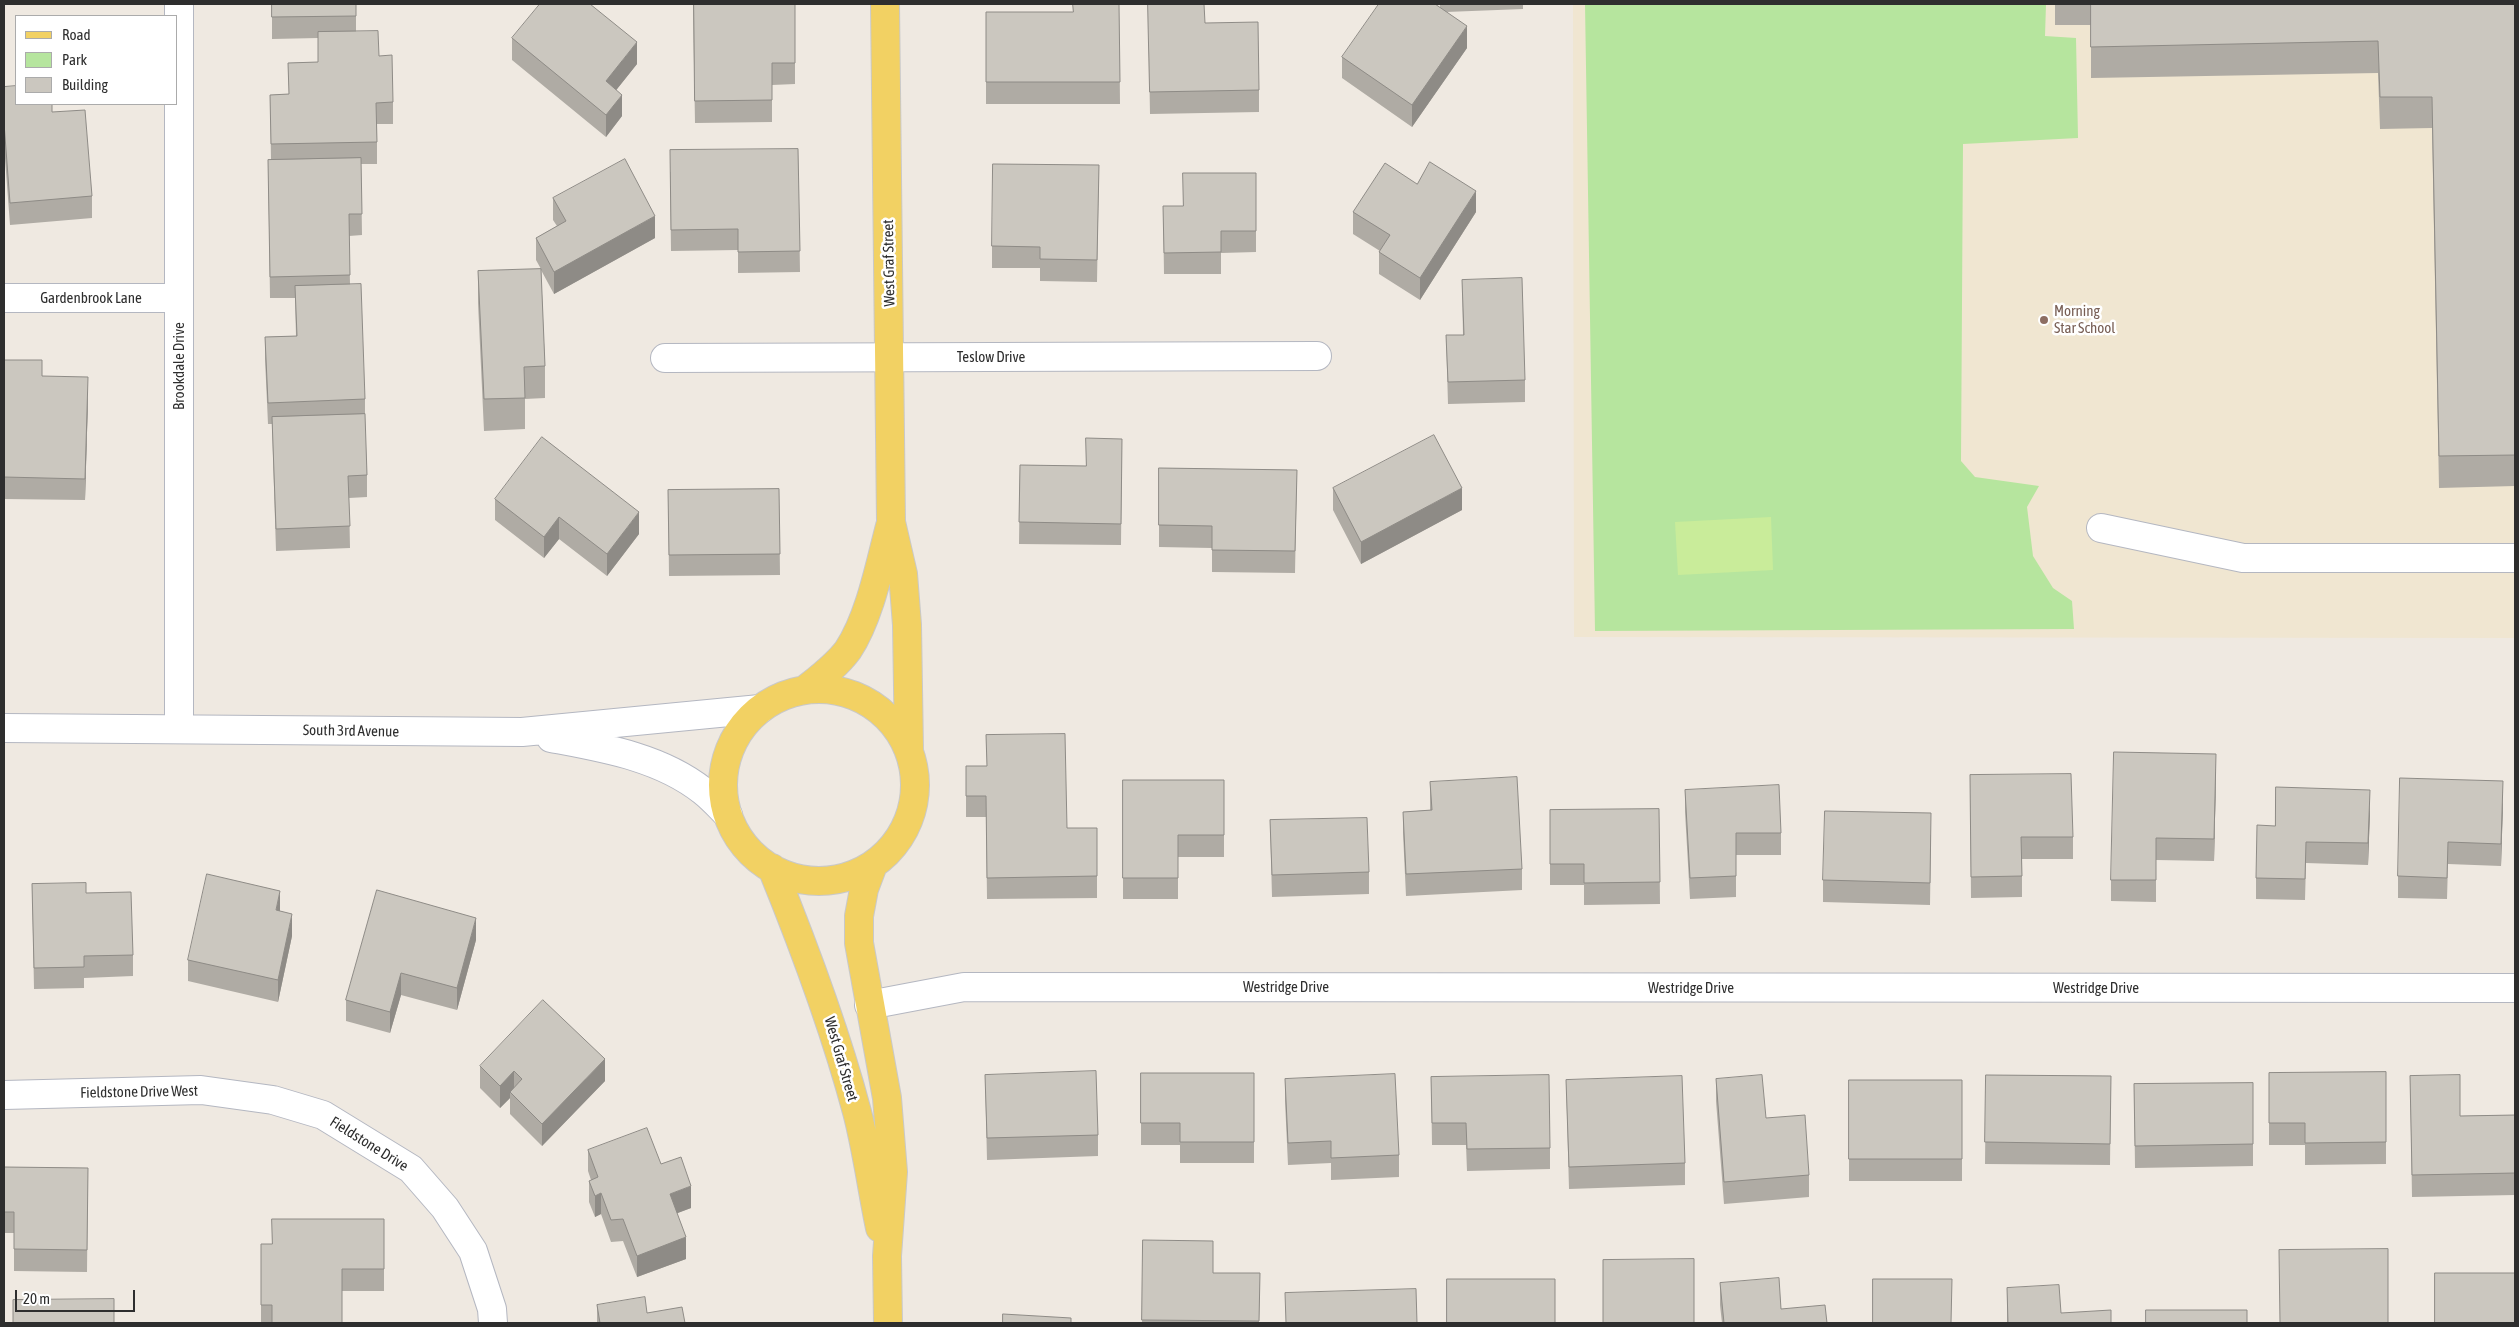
<!DOCTYPE html>
<html>
<head>
<meta charset="utf-8">
<style>
	body { margin:0 }
	#map { position:relative; width:2519px; height:1327px; overflow:hidden; background:#efe9e1; font-family:"Asap Condensed",sans-serif }
	canvas { display:block }
	.frame { position:absolute; inset:0; border:5px solid #2e2e2e; pointer-events:none }
	.legend { position:absolute; left:15px; top:15px; width:162px; height:90px; box-sizing:border-box; background:#fff; border:1px solid #ababab; margin:0; padding:6px 9px; list-style:none; font-size:15px; color:#2e2e2e }
	.legend li { display:flex; align-items:center; gap:10px; height:25px }
	.legend b { width:25px; border:1px solid #ababab }
	.scale { position:absolute; left:15px; top:1290px; width:120px; height:22px; box-sizing:border-box; border:2px solid #2e2e2e; border-top:0; padding-left:6px; font-size:15px; line-height:18px; white-space:nowrap; color:#2e2e2e; -webkit-text-stroke:4px #fff; paint-order:stroke }
</style>
</head>
<body>
<div id="map">
<canvas width="2519" height="1327"></canvas>
<div class="frame"></div>
<ul class="legend">
<li><b style="height:6px;background:#f2d163"></b>Road</li>
<li><b style="height:14px;background:#b6e59e"></b>Park</li>
<li><b style="height:14px;background:#cbc7bf"></b>Building</li>
</ul>
<div class="scale">20 m</div>
</div>
<script>
const ctx = document.querySelector('canvas').getContext('2d');
ctx.lineJoin = 'round';
function fill(path, color) {
  ctx.fillStyle = color;
  ctx.fill(path, 'evenodd');
}
function stroke(path, color, width, dash) {
  ctx.strokeStyle = color;
  ctx.lineWidth = width;
  ctx.lineCap = dash ? 'butt' : 'round';
  ctx.setLineDash(dash || []);
  ctx.stroke(path);
}
function label(font, color, halo, rows, align = 'center') {
  ctx.font = font + ' "Asap Condensed",sans-serif';
  ctx.lineWidth = 5;
  ctx.setLineDash([]);
  ctx.textBaseline = 'middle';
  ctx.strokeStyle = halo;
  ctx.fillStyle = color;
  for (const [text, x, y, turn = 0] of rows) {
    ctx.save();
    ctx.translate(x, y);
    ctx.rotate((+turn || 0) * Math.PI / 180);
    ctx.textAlign = isNaN(turn) ? turn : align;
    if (halo) ctx.strokeText(text, 0, 0);
    ctx.fillText(text, 0, 0);
    ctx.restore();
  }
}
fill(new Path2D(`
	M1573,4H2515V638L1574,637Z`), '#f0e6d1');
fill(new Path2D(`
	M1585,4H2046L2045,36L2076,38L2078,138L1963,144L1961,461L1975,477L2039,486L2027,507L2033,556L2053,588L2072,601L2074,629L1595,631Z`), '#b6e59e');
fill(new Path2D(`
	M1771,517L1773,570L1678,575L1675,522Z`), '#c9ec9a');
const minor = new Path2D(`
	M179,4V729
	M4,298H179
	M665,358L1317,356
	M2101,528L2243,558H2515
	M4,728L522,732L760,709
	M551,738C604,748 660,757 703,791C712,798 720,807 728,815
	M869,1005L964,987L2515,988
	M4,1095L201,1090L273,1100L323,1115L411,1169L445,1208L473,1251L492,1309L493,1323`);
const major = new Path2D(`
	M885,4L891,522L903,574L907,625L909,750
	M806,689C821,677 837,665 848,650C870,617 880,564 890,526
	M723 785a96 96 0 1 1 192 0a96 96 0 1 1-192 0Z
	M873,865L864,889L859,916V943L887,1098L893,1172L887,1256L888,1323
	M772,868C805,949 835,1029 857,1112C867,1150 872,1190 880,1228`);
stroke(minor, '#b4b7c1', 30);
stroke(major, '#c9c9c9', 30);
stroke(minor, '#fff', 28);
stroke(major, '#f2d163', 28);
fill(new Path2D(`
	M272,4H356V32L379,56L393,102V124H377V164H361L362,235L349,236L350,284L365,399V421L367,475V497L349,498L350,548L276,551L272,424H268L265,359V337L296,336L295,298H270L268,160H271L270,95L289,94L288,63L318,62V38L272,39Z
	M693,4H795V84L772,85V122L695,123Z
	M1119,4L1120,104H986V12H1073Z
	M1148,4L1205,23L1259,90V112L1150,114Z
	M1440,4H1523V9L1446,12L1467,48L1412,127L1342,78V57L1440,7Z
	M2055,4H2515V486L2439,488L2432,128L2380,129L2378,73L2091,78V25H2055Z
	M512,38L637,64L616,90L622,116L606,137L512,60Z
	M4,87L52,112L92,196V218L10,225L4,145Z
	M798,149L800,272L738,273V250L671,251L670,172Z
	M1099,165L1097,282L1040,281V268H992V246Z
	M1256,173V252L1221,253V274H1164L1163,206H1183Z
	M1417,184L1476,212L1420,300L1379,274V252L1380,251L1353,234V212Z
	M553,198L655,238L554,294L541,270L545,366V398L525,399V429L484,431L478,303V271L541,269L536,260V238L557,226L553,220Z
	M1462,280L1525,380V402L1448,404L1446,335H1463Z
	M4,360L42,376L88,399L85,500L4,499Z
	M1122,439L1121,545L1019,544L1020,465L1086,466Z
	M1159,468L1297,470L1295,573L1212,572V548L1159,547Z
	M1333,488L1462,510L1361,564L1333,510Z
	M779,489L780,575L669,576L668,490Z
	M495,499L639,534L607,576L559,539L544,558L495,520Z
	M986,735L1067,828H1097V898L987,899L986,817H966V766H987Z
	M1970,775L2073,837V859H2022V897L1971,898Z
	M2216,776L2214,861L2156,860V902L2111,901V880Z
	M1123,780H1224V857H1178V899H1123Z
	M1430,782L1522,869V890L1406,896L1403,833V812L1430,810Z
	M1685,790L1781,833V855H1736V897L1690,899L1685,812Z
	M2503,803L2501,866L2448,864L2447,899L2398,898V876Z
	M1659,809L1660,904L1584,905V885H1550V810Z
	M2370,811L2368,865L2306,863L2305,900L2256,899V878L2275,826Z
	M1270,820L1369,872V894L1272,897Z
	M1931,835L1930,905L1823,902V880Z
	M32,884L86,893L133,955V976L84,978V988L34,989Z
	M377,890L476,940L457,1010L401,995L390,1033L346,1021V1000Z
	M280,911L292,936L278,1002L188,981V960Z
	M480,1066L605,1081L542,1146L510,1114V1098L500,1108L480,1088Z
	M2386,1072V1164L2305,1165V1145H2269V1073Z
	M1141,1073H1254V1163H1180V1145H1141Z
	M985,1075L1098,1135V1156L987,1160Z
	M1986,1075L2111,1076L2110,1165L1985,1164Z
	M2410,1076L2460,1116L2515,1115V1195L2412,1197Z
	M1431,1077L1550,1148V1169L1467,1171L1466,1145H1432Z
	M1285,1079L1399,1155V1177L1331,1180V1163L1288,1165L1285,1101Z
	M1716,1079L1766,1118L1809,1175V1197L1724,1204L1716,1101Z
	M1566,1080L1685,1163V1185L1569,1189Z
	M1849,1080H1962V1181H1849Z
	M2253,1083V1166L2135,1168L2134,1084Z
	M588,1150L691,1208L677,1213L686,1259L637,1277L623,1241L611,1242L601,1214L595,1217L589,1202V1181L591,1180L588,1171Z
	M4,1167L88,1168L87,1272L14,1271V1233H4Z
	M384,1219V1291H342V1323H261V1244H272Z
	M1143,1240L1213,1273H1260L1259,1323H1142Z
	M1720,1283L1781,1309L1827,1323H1722L1720,1305Z
	M2007,1288L2061,1313L2111,1323H2007Z
	M597,1305L647,1313L685,1323H597Z`), '#afaba4');
fill(new Path2D(`
	M1467,26V48L1412,127V105Z
	M637,42V64L606,103V81Z
	M622,95V116L606,137V115Z
	M1476,191V212L1420,300V278Z
	M655,216V238L554,294V272Z
	M88,377V399L85,500V479Z
	M1462,488V510L1361,564V542Z
	M639,512V534L607,576V554Z
	M559,517V539L544,558V537Z
	M2216,754V776L2214,861V839Z
	M2503,781V803L2501,866V844Z
	M2370,790V811L2368,865V843Z
	M280,891V912L276,910Z
	M292,914V936L278,1002V980Z
	M476,918V940L457,1010V988Z
	M401,973V995L390,1033V1012Z
	M605,1059V1081L542,1146V1124Z
	M514,1071V1093L510,1092V1098L500,1108V1086Z
	M691,1186V1208L670,1216V1194Z
	M601,1193V1214L595,1217V1196Z
	M686,1237V1259L637,1277V1256Z`), '#8e8b86');
const building = new Path2D(`
	M272,4H356V16L272,17Z
	M540,4H590L637,42L606,81L622,95L606,115L512,38Z
	M694,4H795V63H772V100L695,101Z
	M1073,4H1119L1120,82H986V12H1073Z
	M1148,4H1204L1205,23L1258,22L1259,90L1150,92Z
	M1379,4H1435L1467,26L1412,105L1342,57Z
	M2091,4H2515V455L2439,456L2432,97H2380L2378,41L2091,47Z
	M378,31L379,56L392,55L393,102L376,103L377,142L271,144L270,95L289,94L288,63L318,62V32Z
	M16,86V104H52V112L85,110L92,196L10,203L4,123V87Z
	M798,149L800,251L738,252V229L671,230L670,150Z
	M361,158L362,214H349L350,275L270,277L268,160Z
	M625,159L655,216L554,272L536,238L566,221L553,198Z
	M1430,162L1476,191L1420,278L1379,252L1390,235L1353,212L1385,163L1417,184Z
	M993,164L1099,165L1097,260L1040,259V247L992,246Z
	M1183,173H1256V231H1221V252L1164,253L1163,206H1183Z
	M541,269L545,366L524,367L525,398L484,399L478,271Z
	M1522,278L1525,380L1448,382L1446,335H1464L1462,280Z
	M361,284L365,399L268,403L265,337L297,336L295,286Z
	M4,360H42V376L88,377L85,479L4,477Z
	M365,414L367,475L348,476L350,526L276,529L272,417Z
	M1434,435L1462,488L1361,542L1333,488Z
	M542,437L639,512L607,554L559,517L544,537L495,499Z
	M1086,438L1122,439L1121,524L1019,522L1020,465L1086,466Z
	M1159,468L1297,470L1295,551L1212,550V526L1159,525Z
	M779,489L780,554L669,555L668,490Z
	M1065,734L1067,828H1097V876L987,878L986,796H966V766H987L986,735Z
	M2114,752L2216,754L2214,839L2156,838V880H2111Z
	M2071,774L2073,837H2021L2022,876L1971,877L1970,775Z
	M1517,777L1522,869L1406,874L1403,812L1432,810L1430,782Z
	M2400,778L2503,781L2501,844L2448,842L2447,878L2398,876Z
	M1123,780H1224V835H1178V878H1123Z
	M1779,785L1781,833H1736V876L1690,878L1685,790Z
	M2276,787L2370,790L2368,843L2306,842L2305,879L2256,878L2257,825L2275,826Z
	M1659,809L1660,882L1584,883V864H1550V810Z
	M1825,811L1931,813L1930,883L1823,880Z
	M1367,818L1369,872L1272,875L1270,820Z
	M207,874L280,891L276,910L292,914L278,980L188,960Z
	M86,883V893L131,892L133,955L84,956V967L34,968L32,884Z
	M377,890L476,918L457,988L401,973L390,1012L346,1000Z
	M543,1000L605,1059L542,1124L510,1092L522,1079L514,1071L500,1086L480,1066Z
	M1096,1071L1098,1135L987,1138L985,1075Z
	M2386,1072V1142L2305,1143V1123H2269V1073Z
	M1141,1073H1254V1142H1180V1123H1141Z
	M1395,1074L1399,1155L1331,1158V1141L1288,1143L1285,1079Z
	M1549,1075L1550,1148L1467,1149L1466,1123H1432L1431,1077Z
	M1762,1075L1766,1118L1805,1115L1809,1175L1724,1182L1716,1079Z
	M1986,1075L2111,1076L2110,1144L1985,1142Z
	M2460,1075V1116L2515,1115V1173L2412,1175L2410,1076Z
	M1682,1076L1685,1163L1569,1167L1566,1080Z
	M1849,1080H1962V1159H1849Z
	M2253,1083V1144L2135,1146L2134,1084Z
	M647,1128L661,1164L681,1157L691,1186L670,1194L686,1237L637,1256L623,1219L611,1220L601,1193L595,1196L589,1181L598,1177L588,1150Z
	M4,1167L88,1168L87,1250L14,1249V1212H4Z
	M272,1219H384V1269H342V1323H272V1305H261V1244H272Z
	M1143,1240L1213,1241V1273H1260L1259,1321L1142,1320Z
	M2388,1249V1323H2280L2279,1250Z
	M1694,1259V1323H1603V1260Z
	M2435,1273H2515V1323H2435Z
	M1779,1278L1781,1309L1825,1305L1827,1323H1724L1720,1283Z
	M1447,1279H1555V1323H1447Z
	M1873,1279H1952L1951,1323H1873Z
	M2059,1285L2061,1313L2111,1310V1323H2008L2007,1288Z
	M1416,1289L1417,1323H1286L1285,1293Z
	M645,1297L647,1313L682,1307L685,1323H600L597,1305Z
	M114,1299V1323H13V1300Z
	M2146,1310H2247V1323H2146Z
	M1003,1314L1071,1318V1323H1003Z`);
fill(building, '#cbc7bf');
stroke(building, '#8e8b86', 1);
for (const [x, y, r, color] of [
	[2044,320,5,"#8d6e63"]
]) {
  const dot = new Path2D();
  dot.arc(x, y, r, 0, 2 * Math.PI);
  ctx.fillStyle = color;
  ctx.fill(dot);
  stroke(dot, '#fff', 2);
}
label('15px', '#2e2e2e', '#fff', [
	["West Graf Street",889,263,-91],
	["Gardenbrook Lane",91,298],
	["Teslow Drive",991,357],
	["Brookdale Drive",179,366,-90],
	["South 3rd Avenue",351,731,1],
	["Westridge Drive",1286,987],
	["Westridge Drive",1691,988],
	["Westridge Drive",2096,988],
	["West Graf Street",841,1059,74],
	["Fieldstone Drive West",139,1092,-1],
	["Fieldstone Drive",369,1144,32]
]);
label('15px', '#785e54', '#fff', [
	["Morning",2054,311],
	["Star School",2054,328]
], 'left');
</script>
</body>
</html>
